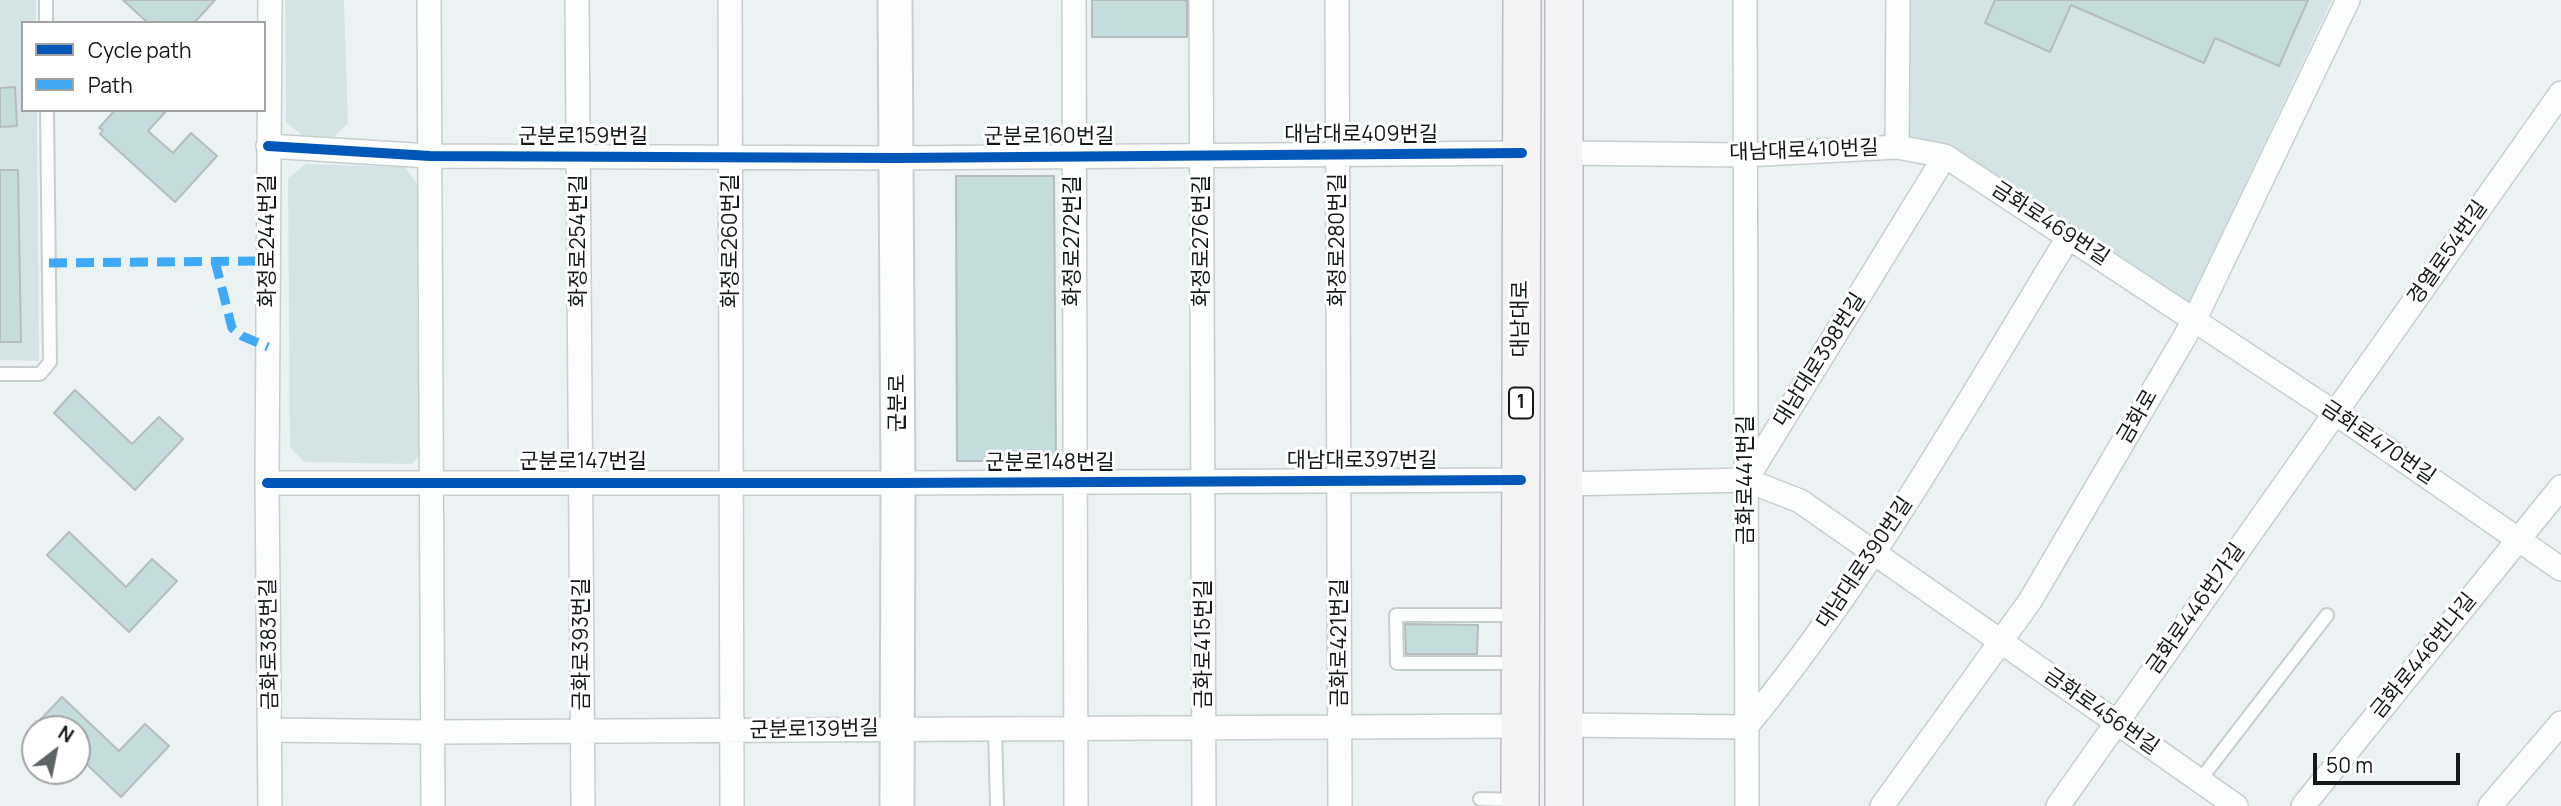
<!DOCTYPE html>
<html>
<head>
<meta charset="utf-8">
<style>
	body { margin:0 }
	#map { position:relative; width:2561px; height:806px; overflow:hidden; background:#eaf2f4; font-family:Manrope,sans-serif }
	canvas { display:block }
	.legend { position:absolute; left:21px; top:21px; width:245px; height:91px; box-sizing:border-box; background:#fff; border:2px solid #a1a3a3; margin:0; padding:9px 12px; list-style:none; font-size:21px; color:#131819 }
	.legend li { display:flex; align-items:center; gap:14px; height:35px }
	.legend b { width:35px; border:2px solid #a1a3a3 }
	.north { position:absolute; left:21px; top:715px; width:70px; height:70px; box-sizing:border-box; background:#fff; border:2px solid #a1a3a3; border-radius:50%; rotate:32deg; font-size:19px; font-weight:700; line-height:28px; text-align:center; color:#131819 }
	.north::after { content:''; display:block; margin:auto; width:24px; height:32px; background:#5e6466; clip-path:polygon(50% 0,100% 100%,50% 72%,0 100%) }
	.scale { position:absolute; left:2313px; top:753px; width:147px; height:32px; box-sizing:border-box; border:4px solid #131819; border-top:0; padding-left:9px; font-size:21px; line-height:24px; white-space:nowrap; color:#131819; -webkit-text-stroke:5px #fff; paint-order:stroke }
</style>
</head>
<body>
<div id="map">
<canvas width="2561" height="806"></canvas>
<ul class="legend">
<li><b style="height:9px;background:#0057b8"></b>Cycle path</li>
<li><b style="height:9px;background:#3fa9f5"></b>Path</li>
</ul>
<div class="north">N</div>
<div class="scale">50 m</div>
</div>
<script>
const ctx = document.querySelector('canvas').getContext('2d');
ctx.lineJoin = 'round';
function fill(path, color) {
  ctx.fillStyle = color;
  ctx.fill(path, 'evenodd');
}
function stroke(path, color, width, dash) {
  ctx.strokeStyle = color;
  ctx.lineWidth = width;
  ctx.lineCap = dash ? 'butt' : 'round';
  ctx.setLineDash(dash || []);
  ctx.stroke(path);
}
function label(font, color, halo, rows, align = 'center') {
  ctx.font = font + ' Manrope,"Noto Sans KR",sans-serif';
  ctx.lineWidth = 6;
  ctx.setLineDash([]);
  ctx.textBaseline = 'middle';
  ctx.strokeStyle = halo;
  ctx.fillStyle = color;
  for (const [text, x, y, turn = 0] of rows) {
    ctx.save();
    ctx.translate(x, y);
    ctx.rotate((+turn || 0) * Math.PI / 180);
    ctx.textAlign = isNaN(turn) ? turn : align;
    if (halo) ctx.strokeText(text, 0, 0);
    ctx.fillText(text, 0, 0);
    ctx.restore();
  }
}
fill(new Path2D(`
	M0,0H36V23H23V110H37L39,361L0,360Z
	M285,0H344L348,123L334,137L302,135L286,122Z
	M1908,0H2332L2189,303L2004,179L1945,147L1927,140L1905,139Z
	M306,164L405,167L418,185L421,453L412,464L304,462L290,447L288,178Z`), '#d4e4e6');
const building = new Path2D(`
	M123,0H215L194,23H148Z
	M1092,0H1187V37H1092Z
	M1995,0H2308L2279,66L2215,38L2204,63L2071,5L2050,52L1985,23Z
	M15,87L17,126L0,127V88Z
	M115,110H167L148,131L173,153L191,133L217,156L175,202L100,134L103,130L99,128Z
	M0,170H18L21,342H0Z
	M956,176H1054L1056,461H957Z
	M75,390L132,444L159,417L183,439L135,490L54,413Z
	M69,532L126,587L152,559L177,581L129,632L47,555Z
	M1405,624L1478,625L1477,654H1406Z
	M62,697L119,751L145,724L169,746L121,797L77,755V729H49L40,720Z`);
fill(building, '#c5dcde');
stroke(building, '#b6bcbd', 2);
const lane = new Path2D(`
	M46,0V23
	M0,374H40L50,362L47,110
	M1516,615H1396L1397,663H1519
	M995,729L997,806
	M2200,780L2327,615
	M1480,799L1516,800`);
const street = new Path2D(`
	M270,0L267,483L270,806
	M429,0L433,806
	M577,0L583,806
	M730,0L732,806
	M1074,0L1076,806
	M1201,0L1204,806
	M1337,0L1340,806
	M1745,0L1747,806
	M268,146L430,156L897,158L1522,153
	M1897,147L1898,0
	M1564,153L1744,155L1897,147L1945,156L2335,413L2561,569
	M1746,480L1945,156
	M267,483H898L1521,480
	M1564,484L1746,480L1800,501L2236,806
	M1564,725L1746,727C1871,575 1967,403 2069,236
	M271,730L432,732L1520,726
	M1882,806L2030,601L2194,321L2348,0
	M2058,806L2561,93
	M2303,806L2561,487
	M2490,806L2561,723`);
const secondary = new Path2D(`
	M895,0L898,483L897,806`);
const primary = new Path2D(`
	M1564,0V806
	M1520,806L1522,0`);
stroke(lane, '#c7cece', 16);
stroke(street, '#c7cece', 26);
stroke(secondary, '#c7cece', 37);
stroke(primary, '#bfbac2', 40);
stroke(lane, '#fcfdfd', 12);
stroke(street, '#fcfdfd', 23);
stroke(secondary, '#fcfdfd', 33);
stroke(primary, '#f6f3f7', 37);
stroke(new Path2D(`
	M215,261L232,328L242,336L268,347
	M49,263L268,261`), '#3fa9f5', 9, [18, 9]);
stroke(new Path2D(`
	M268,146L430,156L897,158L1522,153
	M267,483H898L1521,480`), '#0057b8', 10);
for (const [x, y, w] of [
	[1521,403,24]
]) {
  const box = new Path2D();
  box.roundRect(x - w / 2, y - 15.5, w, 31, 5);
  ctx.fillStyle = '#fff';
  ctx.fill(box);
  stroke(box, '#131819', 2);
}
label('bold 19px', '#131819', null, [
	["1",1521,403]
]);
label('21px', '#131819', '#fff', [
	["대남대로409번길",1361,135],
	["군분로159번길",583,137],
	["군분로160번길",1049,137],
	["대남대로410번길",1804,151,-2],
	["금화로469번길",2050,224,33],
	["화정로280번길",1338,240,-90],
	["화정로244번길",268,241,-90],
	["화정로254번길",579,241,-90],
	["화정로260번길",731,241,-90],
	["화정로272번길",1073,241,-90],
	["화정로276번길",1202,241,-90],
	["경열로54번길",2448,253,-55],
	["대남대로",1521,319,-90],
	["대남대로398번길",1820,360,-58],
	["군분로",898,403,-90],
	["금화로",2138,417,-60],
	["금화로470번길",2378,443,34],
	["대남대로397번길",1362,461],
	["군분로147번길",583,462],
	["군분로148번길",1050,463],
	["금화로441번길",1746,480,-90],
	["대남대로390번길",1865,563,-56],
	["금화로446번가길",2196,609,-55],
	["금화로421번길",1340,643,-90],
	["금화로383번길",270,644,-91],
	["금화로393번길",582,644,-90],
	["금화로415번길",1204,644,-90],
	["금화로446번나길",2424,656,-51],
	["금화로456번길",2101,712,35],
	["군분로139번길",814,730,-1]
]);
</script>
</body>
</html>
